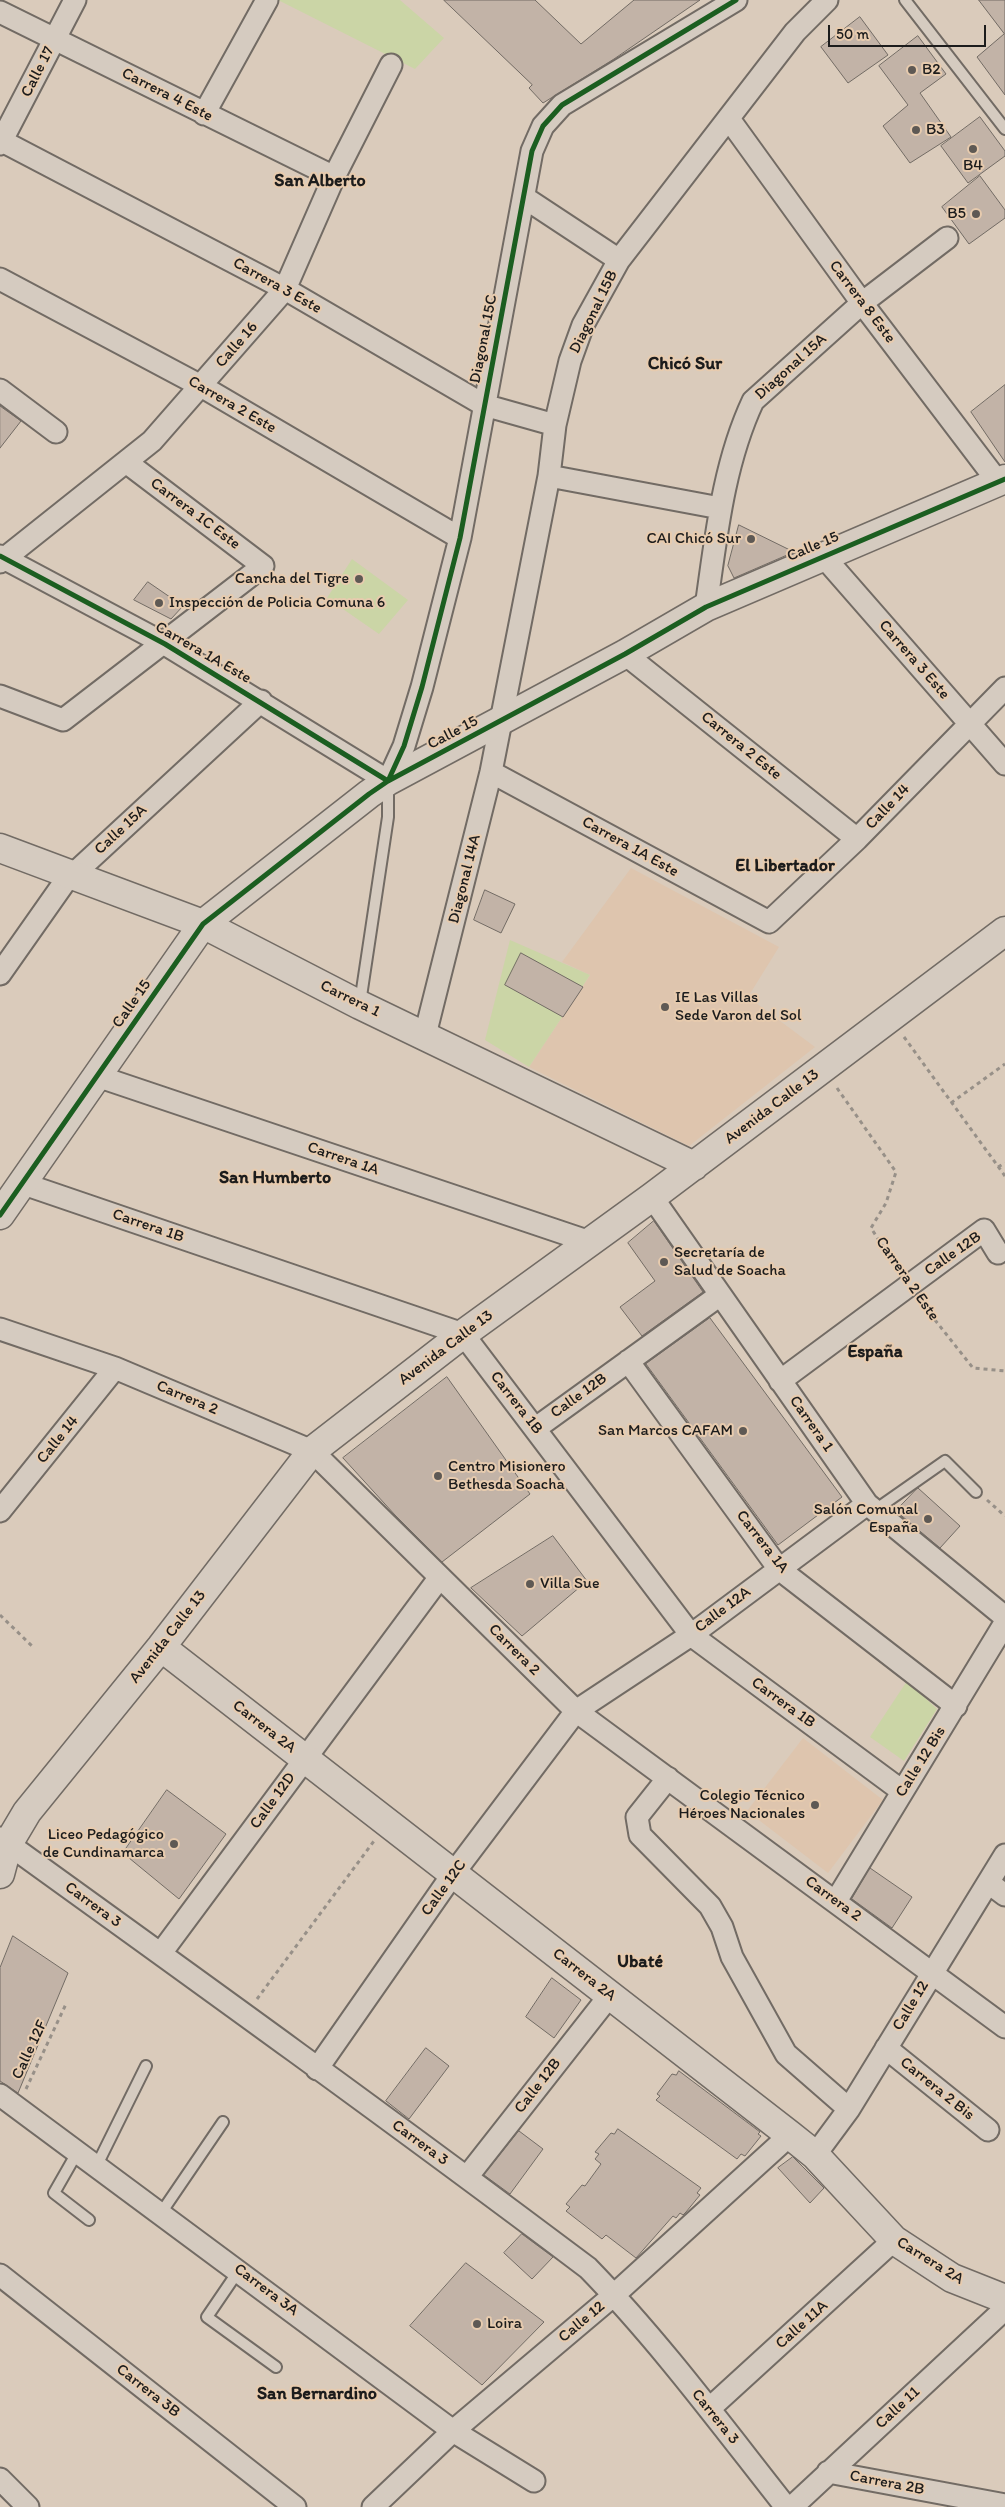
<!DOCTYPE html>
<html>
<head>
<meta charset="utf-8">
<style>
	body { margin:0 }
	#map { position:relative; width:1005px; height:2507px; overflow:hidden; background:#dacbbb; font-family:Itim,sans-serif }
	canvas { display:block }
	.scale { position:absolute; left:828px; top:25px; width:158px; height:22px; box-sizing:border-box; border:2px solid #1c1c1c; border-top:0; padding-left:6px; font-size:15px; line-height:18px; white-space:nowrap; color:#1c1c1c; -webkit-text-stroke:4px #e7cbae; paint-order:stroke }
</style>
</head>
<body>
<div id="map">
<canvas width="1005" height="2507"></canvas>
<div class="scale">50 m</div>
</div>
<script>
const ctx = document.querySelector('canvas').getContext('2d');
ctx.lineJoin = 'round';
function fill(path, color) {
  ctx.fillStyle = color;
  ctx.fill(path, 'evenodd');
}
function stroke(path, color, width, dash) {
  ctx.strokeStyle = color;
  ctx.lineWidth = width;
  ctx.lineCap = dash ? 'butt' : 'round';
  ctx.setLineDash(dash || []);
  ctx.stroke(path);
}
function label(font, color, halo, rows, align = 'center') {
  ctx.font = font + ' Itim,sans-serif';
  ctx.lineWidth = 4;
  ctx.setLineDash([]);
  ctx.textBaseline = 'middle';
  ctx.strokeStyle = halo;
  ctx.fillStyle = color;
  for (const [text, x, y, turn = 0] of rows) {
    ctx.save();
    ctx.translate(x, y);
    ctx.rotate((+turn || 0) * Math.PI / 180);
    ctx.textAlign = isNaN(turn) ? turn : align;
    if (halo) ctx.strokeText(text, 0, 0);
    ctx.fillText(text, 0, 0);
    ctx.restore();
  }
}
fill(new Path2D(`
	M631,868L779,947L748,997L815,1047L689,1146L529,1067L590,975L562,962Z
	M803,1738L883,1800L828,1873L747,1811Z`), '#dec5ae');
fill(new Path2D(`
	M278,0H400L444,38L415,69Z
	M352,559L408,600L379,634L327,598Z
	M510,940L590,975L529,1067L485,1040Z
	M907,1681L937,1709L904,1761L870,1737Z`), '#cbd5a6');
const building = new Path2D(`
	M444,0H535L581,44L634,0H700L614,59L543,103L529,88L532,85Z
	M979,0H1005V95L977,57L1004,34Z
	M860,17L888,55L848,83L821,47Z
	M918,36L946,74L920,93L951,137L910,163L883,126L908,105L879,66Z
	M980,117L1005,151V156L968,183L941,146Z
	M980,176L1005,210V218L969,244L942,207Z
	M1005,385V462L971,412Z
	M0,406L21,421L0,448Z
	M739,525L794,552L734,578L728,566Z
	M148,582L183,606L171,619L134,600Z
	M485,890L515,904L501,933L474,920Z
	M521,953L583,987L563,1017L505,985Z
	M654,1221L703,1292L642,1336L620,1307L655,1281L628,1243Z
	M710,1318L842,1497L778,1545L646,1364Z
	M447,1377L530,1494L442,1562L395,1515L343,1458Z
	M918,1488L960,1526L940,1548L896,1511Z
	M553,1536L587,1581L522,1636L471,1588Z
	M167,1790L226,1834L179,1899L123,1853Z
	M870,1868L912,1897L892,1928L852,1899Z
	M13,1936L68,1973L18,2093L0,2081V1968Z
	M552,1978L581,2000L554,2038L526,2017Z
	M426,2048L449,2066L409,2119L386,2101Z
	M679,2071L760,2132L758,2134L761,2136L745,2156L741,2154L737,2159L656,2100L660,2096L657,2094L672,2074L676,2075Z
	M618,2129L701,2188L697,2193L700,2195L686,2212L683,2215L680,2213L676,2218L673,2216L636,2258L606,2235L602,2239L566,2211L570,2207L566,2204L582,2185L585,2186L601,2164L595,2159L599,2154L595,2152L611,2133L614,2134Z
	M519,2131L543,2149L510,2194L484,2175Z
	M793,2157L824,2188L810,2203L778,2168Z
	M522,2234L553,2257L532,2279L504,2253Z
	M466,2263L544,2322L482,2385L410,2326Z`);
fill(building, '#c2b3a7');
stroke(building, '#726b64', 1);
const lane = new Path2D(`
	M905,0L1005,129
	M360,1003L388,817V784
	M875,1510L945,1461L976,1492
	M78,2151L54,2193L89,2220
	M97,2165L146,2066
	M161,2213L223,2122
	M239,2270L207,2317L276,2367`);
const street = new Path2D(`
	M0,12L334,177
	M204,114L267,0
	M729,119L862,303L998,482
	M0,140L285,289L484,405L555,425
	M0,144L75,0
	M525,198L619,260
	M0,279L201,386L460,538
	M0,390L56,432
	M549,476L720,508
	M0,556L165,644L388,781L404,746L422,687L460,538L532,151L543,126L562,105L736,0
	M824,557L1005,764
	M0,562L152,441L285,289L334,177L391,65
	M706,607C716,538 723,465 753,401L862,303L947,238
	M625,654L857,839
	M0,696L63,720L263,566L126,462
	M491,772L769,922L857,839L1005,688
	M0,974L64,883L261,701
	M425,1035L491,772L549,476L555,425L570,361L583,325L619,260L795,32L827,0
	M97,1076L590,1242
	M21,1183L463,1334L691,1635L902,1791
	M652,1197L867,1504L1005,1617
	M0,1329L115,1368L312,1451L576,1711L1005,2027
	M628,1361L779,1569L956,1706
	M780,1381L984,1230L998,1253
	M536,1428L720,1295
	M0,1511L115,1368
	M668,1778L637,1817L640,1835L710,1906L722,1927L732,1957L786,2054L849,2109
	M0,1838C197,1980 394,2122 588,2268C660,2342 722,2426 786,2507
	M989,1883L1005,1895
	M836,1901L1005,1623
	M161,1953L440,1577
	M886,2048L988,2130
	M317,2069L453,1874L576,1711L691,1635L867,1504
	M0,2095L453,2431L534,2481
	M815,2155L849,2109L1005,1855
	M467,2177L610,1995
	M0,2275L295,2507
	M709,2409L894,2240
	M828,2472L1005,2505
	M0,2479L28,2507
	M373,2507L453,2431L614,2295L790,2135
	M792,2507L1005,2309`);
const secondary = new Path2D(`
	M0,848L203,924L360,1005L694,1166
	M0,1215L203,924L369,794L388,781L625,654L706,607L1005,479
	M161,1647L790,2135L815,2155L894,2240L952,2278L1005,2299
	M0,1874L8,1844L27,1812L161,1647L312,1451L463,1334L652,1197L1005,931`);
stroke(lane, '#726b64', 14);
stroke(street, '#726b64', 25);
stroke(secondary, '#726b64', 31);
stroke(new Path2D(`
	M904,1037L1005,1176
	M837,1088L896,1172L886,1203L871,1228L898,1270
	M951,1103L1005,1064
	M998,1167L1005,1163
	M920,1301L973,1368L1005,1371
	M987,1500L1005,1516
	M0,1615L32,1646
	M257,1999L374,1841
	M26,2089L66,2004`), '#979088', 3, [4, 4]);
stroke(lane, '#d5cbc0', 10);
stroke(street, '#d5cbc0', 21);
stroke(secondary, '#d5cbc0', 28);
stroke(new Path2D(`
	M0,556L165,644L388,781L404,746L422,687L460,538L532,151L543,126L562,105L736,0
	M0,1215L203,924L369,794L388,781L625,654L706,607L1005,479`), '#1b5e20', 5);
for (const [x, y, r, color] of [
	[912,70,5,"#5e5954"],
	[916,130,5,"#5e5954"],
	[973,149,5,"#5e5954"],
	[976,214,5,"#5e5954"],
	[751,539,5,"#5e5954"],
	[359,579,5,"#5e5954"],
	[159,603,5,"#5e5954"],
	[665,1007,5,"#5e5954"],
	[664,1262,5,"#5e5954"],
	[743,1431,5,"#5e5954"],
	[438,1476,5,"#5e5954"],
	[928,1519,5,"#5e5954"],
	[530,1584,5,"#5e5954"],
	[815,1805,5,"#5e5954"],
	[174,1844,5,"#5e5954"],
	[477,2324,5,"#5e5954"]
]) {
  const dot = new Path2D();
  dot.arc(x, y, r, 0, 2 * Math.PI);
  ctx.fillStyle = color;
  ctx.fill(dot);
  stroke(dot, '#e7cbae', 2);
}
label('16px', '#1c1c1c', '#e7cbae', [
	["B2",922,70],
	["B3",926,130],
	["B4",973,166,"center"],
	["B5",966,214,"right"],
	["CAI Chicó Sur",741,539,"right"],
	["Cancha del Tigre",349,579,"right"],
	["Inspección de Policia Comuna 6",169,603],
	["IE Las Villas",675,998],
	["Sede Varon del Sol",675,1016],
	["Secretaría de",674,1253],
	["Salud de Soacha",674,1271],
	["San Marcos CAFAM",733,1431,"right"],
	["Centro Misionero",448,1467],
	["Bethesda Soacha",448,1485],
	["Salón Comunal",918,1510,"right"],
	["España",918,1528,"right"],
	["Villa Sue",540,1584],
	["Colegio Técnico",805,1796,"right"],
	["Héroes Nacionales",805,1814,"right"],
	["Liceo Pedagógico",164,1835,"right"],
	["de Cundinamarca",164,1853,"right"],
	["Loira",487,2324]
], 'left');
label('16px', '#1c1c1c', '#e7cbae', [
	["Calle 17",38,72,-63],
	["Carrera 4 Este",167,95,27],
	["Carrera 3 Este",277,286,29],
	["Carrera 8 Este",862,302,53],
	["Diagonal 15B",594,312,-64],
	["Diagonal 15C",484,339,-79],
	["Calle 16",237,345,-49],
	["Diagonal 15A",791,367,-42],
	["Carrera 2 Este",232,405,30],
	["Carrera 1C Este",195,514,37],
	["Calle 15",813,547,-23],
	["Carrera 1A Este",203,653,30],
	["Carrera 3 Este",914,660,49],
	["Calle 15",453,733,-28],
	["Carrera 2 Este",741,746,39],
	["Calle 14",888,807,-46],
	["Calle 15A",121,830,-43],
	["Carrera 1A Este",630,847,29],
	["Diagonal 14A",465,879,-76],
	["Carrera 1",350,999,26],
	["Calle 15",132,1004,-55],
	["Avenida Calle 13",772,1107,-37],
	["Carrera 1A",343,1159,19],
	["Carrera 1B",148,1226,19],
	["Calle 12B",953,1254,-35],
	["Carrera 2 Este",907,1279,55],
	["Avenida Calle 13",446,1348,-37],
	["Calle 12B",579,1396,-36],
	["Carrera 2",187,1398,23],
	["Carrera 1B",516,1403,52],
	["Carrera 1",811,1424,55],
	["Calle 14",58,1440,-51],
	["Carrera 1A",762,1542,52],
	["Calle 12A",723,1610,-37],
	["Avenida Calle 13",168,1637,-52],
	["Carrera 2",514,1650,45],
	["Carrera 1B",783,1703,36],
	["Carrera 2A",264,1727,38],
	["Calle 12 Bis",921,1762,-58],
	["Calle 12D",273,1801,-54],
	["Calle 12C",444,1888,-54],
	["Carrera 2",833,1899,36],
	["Carrera 3",93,1905,36],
	["Carrera 2A",584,1975,38],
	["Calle 12",911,2006,-59],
	["Calle 12F",30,2050,-65],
	["Calle 12B",538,2086,-52],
	["Carrera 2 Bis",937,2089,39],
	["Carrera 3",420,2143,36],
	["Carrera 2A",930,2261,32],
	["Carrera 3A",266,2290,37],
	["Calle 12",582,2322,-40],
	["Calle 11A",802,2325,-42],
	["Carrera 3B",148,2391,38],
	["Calle 11",898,2408,-43],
	["Carrera 3",715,2417,51],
	["Carrera 2B",887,2483,11]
]);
label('bold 18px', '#1c1c1c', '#e7cbae', [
	["San Alberto",320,181],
	["Chicó Sur",685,364],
	["El Libertador",785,866],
	["San Humberto",275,1178],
	["España",875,1352],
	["Ubaté",640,1962],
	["San Bernardino",317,2394]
]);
</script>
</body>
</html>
